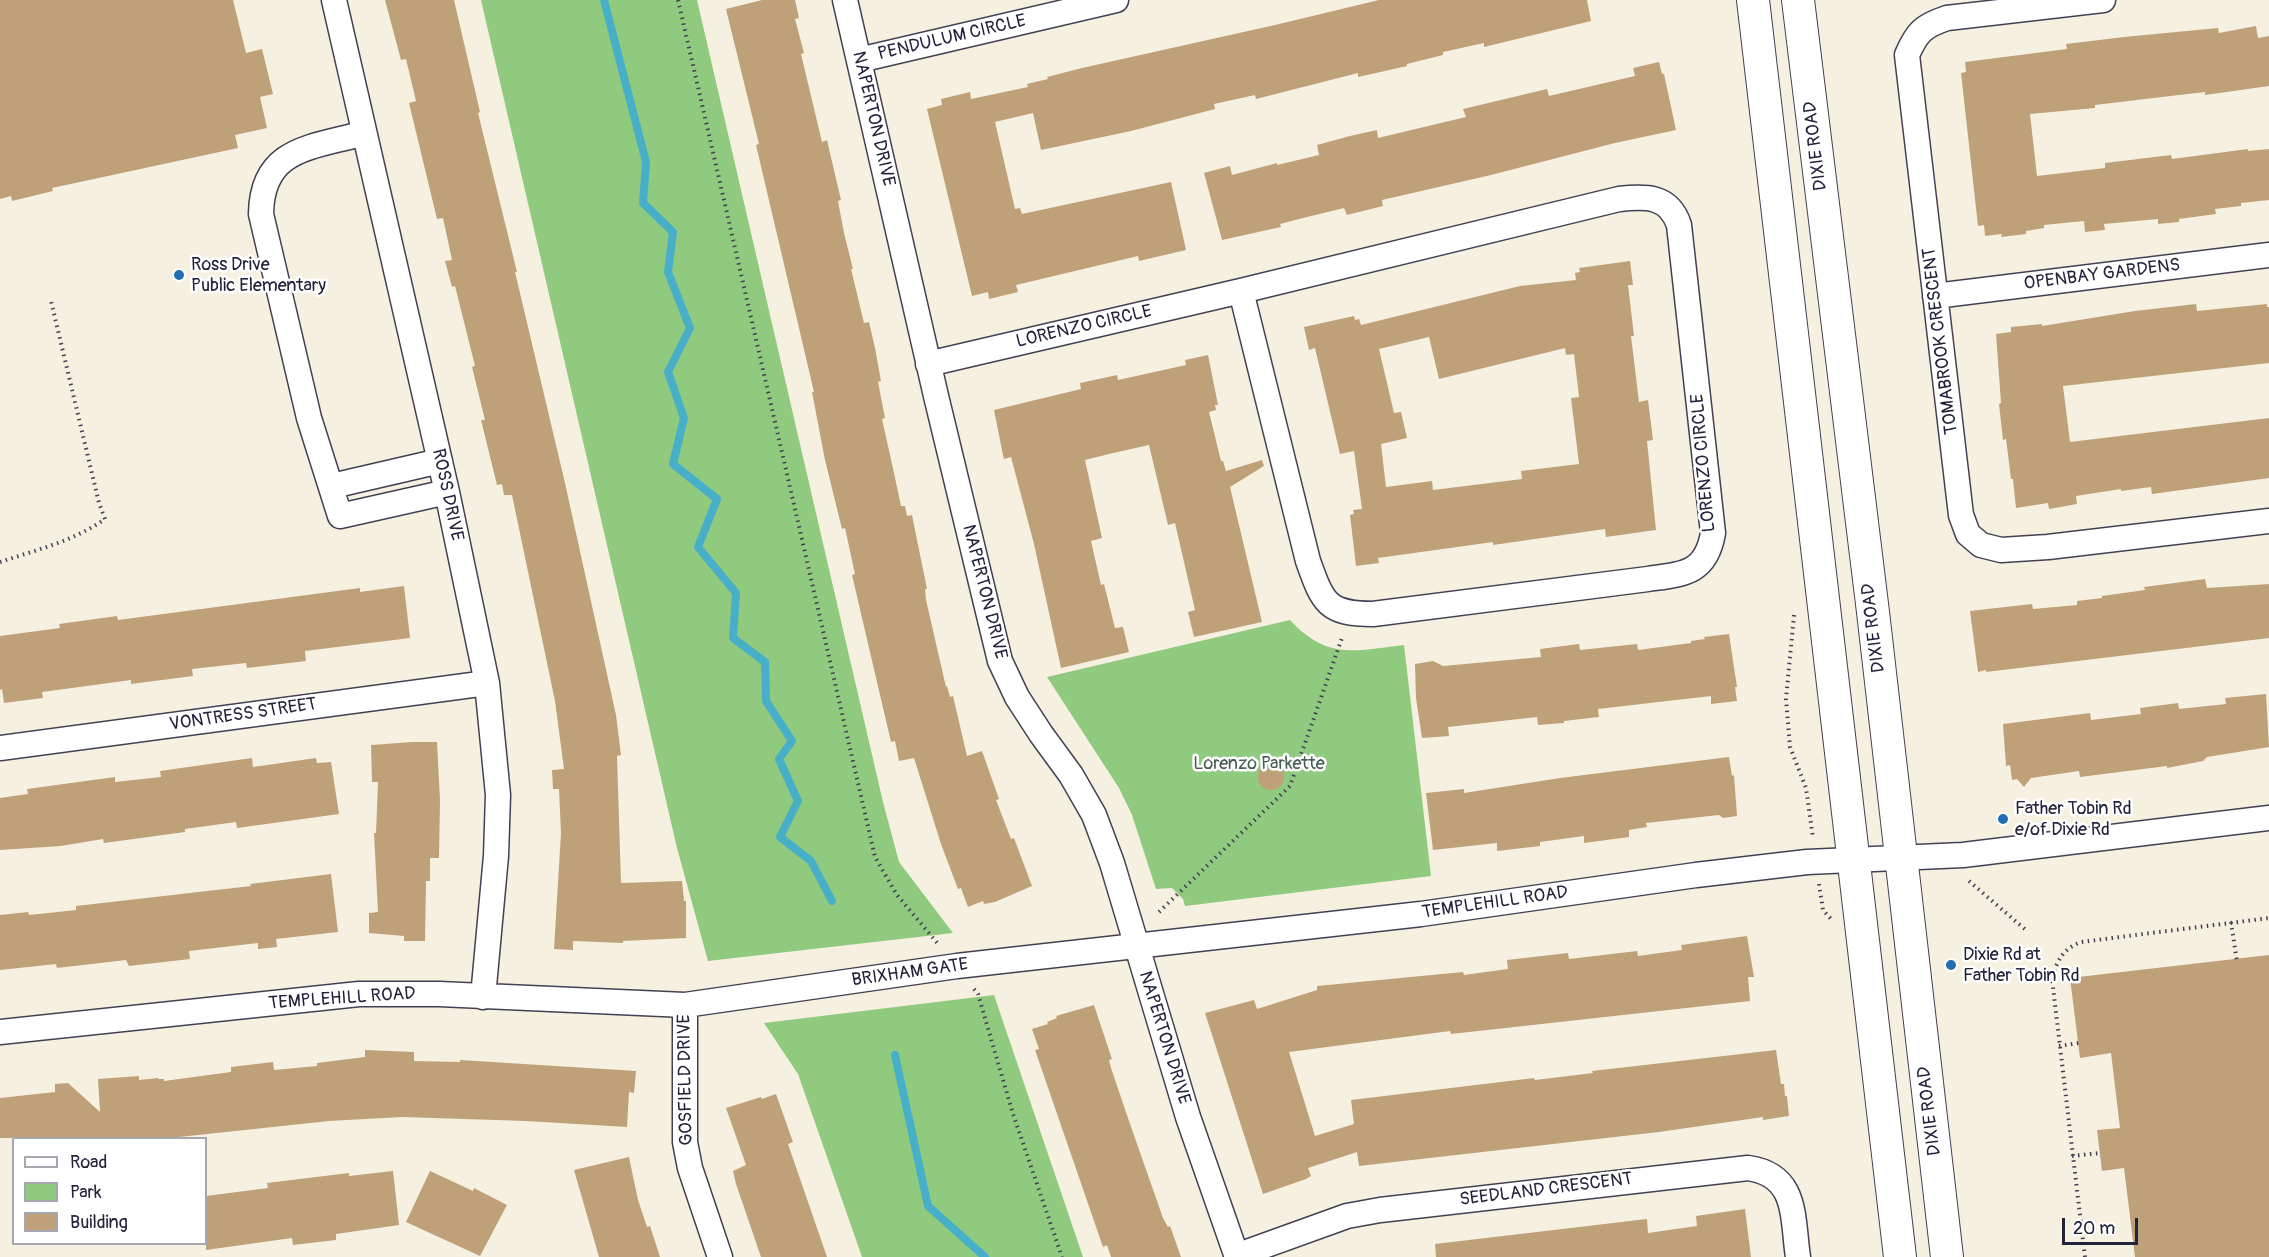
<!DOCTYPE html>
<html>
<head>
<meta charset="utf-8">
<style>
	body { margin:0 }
	#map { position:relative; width:2269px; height:1257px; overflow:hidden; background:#f6f0e0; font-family:Pangolin,sans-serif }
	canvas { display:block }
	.legend { position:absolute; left:12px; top:1137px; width:195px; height:108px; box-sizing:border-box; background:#fff; border:2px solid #a7a7b1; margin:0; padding:8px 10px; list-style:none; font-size:18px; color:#22223b }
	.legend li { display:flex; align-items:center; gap:12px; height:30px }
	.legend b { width:30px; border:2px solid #a7a7b1 }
	.scale { position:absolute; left:2062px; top:1218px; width:76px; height:27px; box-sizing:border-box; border:3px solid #22223b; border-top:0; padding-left:8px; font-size:18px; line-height:21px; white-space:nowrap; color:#22223b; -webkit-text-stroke:4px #fff; paint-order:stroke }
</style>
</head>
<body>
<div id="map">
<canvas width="2269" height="1257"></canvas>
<ul class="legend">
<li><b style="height:8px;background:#fff"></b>Road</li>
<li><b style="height:16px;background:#90ca7e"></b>Park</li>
<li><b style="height:16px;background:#bfa179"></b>Building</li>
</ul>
<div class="scale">20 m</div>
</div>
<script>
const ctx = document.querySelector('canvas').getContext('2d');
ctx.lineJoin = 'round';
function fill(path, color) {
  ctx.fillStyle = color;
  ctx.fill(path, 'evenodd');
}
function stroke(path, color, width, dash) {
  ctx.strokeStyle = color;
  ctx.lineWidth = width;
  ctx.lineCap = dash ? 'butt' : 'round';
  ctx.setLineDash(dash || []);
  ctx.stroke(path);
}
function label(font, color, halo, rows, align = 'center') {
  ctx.font = font + ' Pangolin,sans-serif';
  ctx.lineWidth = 5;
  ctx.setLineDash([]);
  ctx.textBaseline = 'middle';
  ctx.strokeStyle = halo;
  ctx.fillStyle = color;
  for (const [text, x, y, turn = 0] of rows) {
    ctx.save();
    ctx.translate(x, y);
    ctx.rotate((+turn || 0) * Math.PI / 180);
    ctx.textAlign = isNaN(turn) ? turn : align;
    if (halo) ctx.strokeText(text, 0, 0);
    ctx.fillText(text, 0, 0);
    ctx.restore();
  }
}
fill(new Path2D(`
	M481,0H697L883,802L899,862L953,933L708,961L677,848Z
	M1290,620C1327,660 1354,651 1404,645L1431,876L1185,906L1183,899L1172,888L1156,889L1132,815L1119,788L1047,677Z
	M994,995L1083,1257H862L798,1074L764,1023Z`), '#90ca7e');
stroke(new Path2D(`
	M604,0L646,162L643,203L673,232L668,272L690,328L668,372L684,418L673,464L717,499L698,547L736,593L733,638L765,662L766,701L792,741L779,759L798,801L780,837L811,861L832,901
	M895,1055L928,1206L985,1257`), '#48afc8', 8);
fill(new Path2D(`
	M0,0H233L246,53L262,49L273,94L260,97L267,128L235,135L238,148L52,188L53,191L12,201L11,196L0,199Z
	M385,0H454L480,112L478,113L517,272H515L565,483L616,715L621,755L617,756L621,883L682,881L684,901H686V938L623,941V943L573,941V950L554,949L561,833L559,789H553L552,770L564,769L555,701L512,495H504L502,484L497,485L481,420H485L472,367L475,366L455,286L452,287L445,261L452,260L443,218L437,219L409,103L416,101L406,59L401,60Z
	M762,0H795L799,18L795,19L804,53L801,54L822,142L827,140L833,166L841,200L838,201L844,233L853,269H851L864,323L869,322L875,348L881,381L878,382L885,418L882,419L894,473L901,506H905L907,516L912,515L927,589H925L926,600L946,687L947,686L950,697L953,696L967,756L982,751L999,799L996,800L1011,839L1014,838L1032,886L995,902L984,904L983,901L968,907L961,888L958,889L941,844L914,758L899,761L895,741L891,742L852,575L855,574L845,528L842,529L825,460L812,392H814L756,145L759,144L726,9Z
	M1379,0H1587L1591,21L1484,47V43L1443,52V55L1407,64V66L1358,77V73L1256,99L1255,95L1214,104L1215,109L1131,131L1041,150L1033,113L995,122L1015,209L1020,208L1022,214L1171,182L1186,250L1139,261L1138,256L1016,285L1018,292L989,299L988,292L972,296L927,109L942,105L941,99L970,92L971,99L1028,87L1027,84L1048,79L1047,77L1082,68L1275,25Z
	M2256,26L2258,38L2269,36V86L2205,95V92L2179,95L2095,105V108L2030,114L2037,176L2105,168V163L2171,155L2172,159L2248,149V151L2269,149V200L2241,203V206L2215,209L2216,214L2179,219V222L2158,224V219L2104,224L2105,230L2085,232L2084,221L2044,225V228L2026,231V234L2001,237L2002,234L1985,236L1984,225L1978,226L1961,73L1966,72L1965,62L2067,49L2066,44L2124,37L2218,28L2219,33Z
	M1659,62L1662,74H1664L1676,130L1615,143L1491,175L1382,200L1383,206L1347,215L1344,208L1299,219L1280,224L1281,227L1222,240L1204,173L1230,166L1232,175L1277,163V165L1319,155L1317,145L1350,136L1377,130L1378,138L1466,117L1463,109L1547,89L1549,96L1635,76L1633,68Z
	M1630,261L1633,285H1628L1634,336H1631L1639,402L1648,400L1653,440L1647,441L1656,530L1606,537L1605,529L1493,545V542L1378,558L1379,563L1356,566L1350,515L1354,514L1353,510L1362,509L1354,451L1340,454L1315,348L1309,350L1304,327L1354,316L1355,320L1359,319L1361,325L1520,286L1576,280L1575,273L1580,272L1579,268ZM1429,337L1439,379L1565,348L1566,355L1574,354L1579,397L1571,398L1579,464L1521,471L1522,479L1433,490L1432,481L1386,487L1381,444L1407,438L1401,412L1394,413L1379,349Z
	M2196,304L2197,311L2267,304V307H2269V363L2063,386L2070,442L2269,418V478L2152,494L2151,487L2121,491V489L2076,496L2077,504L2049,509L2048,503L2016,508L2013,479H2011L2006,439L2003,440L1999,404L2001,403L1996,334L2011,332V327L2042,324V326L2135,311Z
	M1208,355L1218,405H1215L1216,410L1209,412L1221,461H1223L1226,471L1262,460L1264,466L1230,487L1262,622L1194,637L1188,612L1195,610L1175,523L1168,525L1149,445L1109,454L1085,460L1102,538L1091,541L1101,585L1104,584L1115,628L1123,627L1129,652L1061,668L1034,544L1011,457L1004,459L1003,455L994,410L1081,389L1080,383L1117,375L1118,380L1186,365L1185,360Z
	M2205,579L2207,588L2269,584V638L1986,672V670L1978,672L1970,611L2032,604L2033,609L2077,605V601L2102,598V596L2145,590L2144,587Z
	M404,586L410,638L305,651L306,661L247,668L246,663L192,669L193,676L131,684V680L87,686L42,692L43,698L4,703L2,689L0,690V636L60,628L59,624L117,616L118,620L360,588V592Z
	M1729,634L1737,687H1735L1737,701L1711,704V696L1598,709L1599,717L1564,721V723L1538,725L1537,717L1448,727L1449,736L1422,738L1416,698L1415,664L1433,661L1443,666L1541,657L1540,649L1579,644L1580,650L1637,644L1638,650L1691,643V641L1705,639L1704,637Z
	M2266,694L2269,747L2207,757L2203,761L2167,768V766L2080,777L2079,771L2031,778L2024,787L2017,779L2012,780L2010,765L2006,766L2003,724L2090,713L2091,720L2141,714L2140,708L2178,703L2179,709L2226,704L2225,698Z
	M412,742H437L440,800L439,858H430V881H426L425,941H404V936L369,933V913L378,912L374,833H376L378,782H372L371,745Z
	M1729,757L1732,776L1734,775L1737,816L1723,818L1719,815L1646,823L1647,827L1629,830V837L1584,843V836L1540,842V846L1497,851V843L1433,850L1426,793L1464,789V793L1560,778Z
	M252,758L253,767L316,758L317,763L331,762L339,814L237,828L236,822L185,829V832L104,843L103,839L61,846L0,850V798L28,794L27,789L115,777V782L161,777L160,771Z
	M1258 777a13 13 0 1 1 26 0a13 13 0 1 1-26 0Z
	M331,874L338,932L276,939L277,947L258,949V943L189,951L190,959L129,966L126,960L57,968L56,964L0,970V915L28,912L29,915L76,910V906L251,886L250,884Z
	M1747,936L1754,977H1748L1750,1001L1451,1034L1450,1031L1289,1052L1315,1136L1354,1124L1351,1100L1534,1078L1535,1080L1593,1073L1592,1071L1776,1050L1781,1084H1784L1785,1096H1787L1789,1116L1763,1120V1117L1659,1132L1359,1166L1357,1152L1308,1168L1311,1176L1306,1179L1263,1194L1205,1013L1254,1000L1257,1009L1317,990V986L1463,972L1464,975L1508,969L1507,960L1568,953L1569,959L1637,951L1638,956L1682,950L1681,945Z
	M2269,955V1257H2135L2124,1168L2102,1171L2097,1130L2120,1128L2111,1053L2080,1058L2070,978Z
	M1094,1005L1112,1059L1109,1060L1111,1068L1129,1121L1163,1218L1168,1227L1170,1226L1181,1257H1111L1107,1245L1103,1247L1035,1050L1039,1049L1032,1029L1048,1024L1047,1022L1057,1018L1056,1016Z
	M365,1050L414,1052V1061L460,1062V1060L636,1071L634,1093L629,1092L627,1127L526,1121L402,1117L329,1121L170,1138H0V1098L55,1092V1084L68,1083L100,1112L98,1079L139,1076V1080L158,1078V1079H164V1081L231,1072V1067L273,1062L274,1070L317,1066V1063L365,1057Z
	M776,1094L793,1142L788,1144L827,1257H761L736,1184L733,1171L746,1165L726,1108L761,1097L762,1099Z
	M629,1157L638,1200L647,1227L650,1226L660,1257H599L574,1170Z
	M393,1171L399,1225L336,1234V1240L293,1245L292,1238L206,1250V1196L268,1188L267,1183L349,1173V1176Z
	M430,1171L473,1191L474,1188L507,1205L480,1256L406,1222Z
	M1745,1209L1751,1257H1436L1435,1244L1647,1219L1648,1233L1697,1226L1696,1216Z`), '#bfa179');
const minor = new Path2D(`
	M334,0L447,492L487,683L498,795L496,856L483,997
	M845,0L936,396L1000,661L1017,697L1041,734L1071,775L1094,815L1112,863L1188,1117L1237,1257
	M2103,0L1947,18C1923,26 1917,32 1907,55L1961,515L1968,534L1981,545L2001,550L2048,547L2269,521
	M859,60L1116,0
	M364,133C312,148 262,147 261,214L309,418L340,516L447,492
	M1935,296L2269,255
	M928,364L1241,291L1619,199C1645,196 1669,195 1679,225L1713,533C1706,574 1683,574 1648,579L1373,614C1327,614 1323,603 1308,561L1241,291
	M332,486L440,461
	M0,748L487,683
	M685,1005V1142L690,1168L720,1257
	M0,1032L359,994H439L685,1005L957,966L1421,914L1696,875L1807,862L1963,855L2269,818
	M1236,1256L1347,1216L1380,1210L1748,1168C1798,1175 1792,1217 1798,1257`);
const major = new Path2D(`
	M1753,0L1900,1257
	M1798,0L1873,612L1947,1257`);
stroke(minor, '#424154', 27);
stroke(major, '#424154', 34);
stroke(new Path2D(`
	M678,0L875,857L897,895L939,945
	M0,562C36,550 74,541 105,519L99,503L51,301
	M1794,615L1786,699L1790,747L1806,788L1813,838
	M1969,881L2027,931
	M1819,884L1823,910L1832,920
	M1159,912L1290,786L1343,635
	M2231,922L2237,962
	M974,989L978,994L1013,1114L1062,1257
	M2059,1046L2079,1043
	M2072,1156L2100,1153
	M2085,1257L2052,979C2057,960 2063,949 2081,942L2269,918`), '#424154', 4, [1.5, 4.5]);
stroke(minor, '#fff', 24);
stroke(major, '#fff', 32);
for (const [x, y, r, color] of [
	[179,275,6,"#1f6fb2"],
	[2003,819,6,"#1f6fb2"],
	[1951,965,6,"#1f6fb2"]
]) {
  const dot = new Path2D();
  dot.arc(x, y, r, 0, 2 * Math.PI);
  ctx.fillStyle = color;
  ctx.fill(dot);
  stroke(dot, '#fff', 2);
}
label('18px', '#22223b', '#fff', [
	["PENDULUM CIRCLE",952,38,-13],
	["NAPERTON DRIVE",873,119,77],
	["DIXIE ROAD",1816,146,-97],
	["OPENBAY GARDENS",2102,275,-7],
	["LORENZO CIRCLE",1084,327,-13],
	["TOMABROOK CRESCENT",1941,341,-97],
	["LORENZO CIRCLE",1704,463,-95],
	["ROSS DRIVE",447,495,78],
	["NAPERTON DRIVE",984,592,76],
	["DIXIE ROAD",1874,628,-97],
	["VONTRESS STREET",243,715,-8],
	["TEMPLEHILL ROAD",1495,903,-8],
	["BRIXHAM GATE",910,973,-8],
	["TEMPLEHILL ROAD",342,999,-4],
	["NAPERTON DRIVE",1164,1038,73],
	["GOSFIELD DRIVE",686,1080,-91],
	["DIXIE ROAD",1930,1111,-97],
	["SEEDLAND CRESCENT",1546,1190,-7]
]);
label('18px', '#22223b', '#fff', [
	["Ross Drive",191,265],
	["Public Elementary",191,286],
	["Father Tobin Rd",2015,809],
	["e/of Dixie Rd",2015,830],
	["Dixie Rd at",1963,955],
	["Father Tobin Rd",1963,976]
], 'left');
label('18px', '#485d52', '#fff', [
	["Lorenzo Parkette",1259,764]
]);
</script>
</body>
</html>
